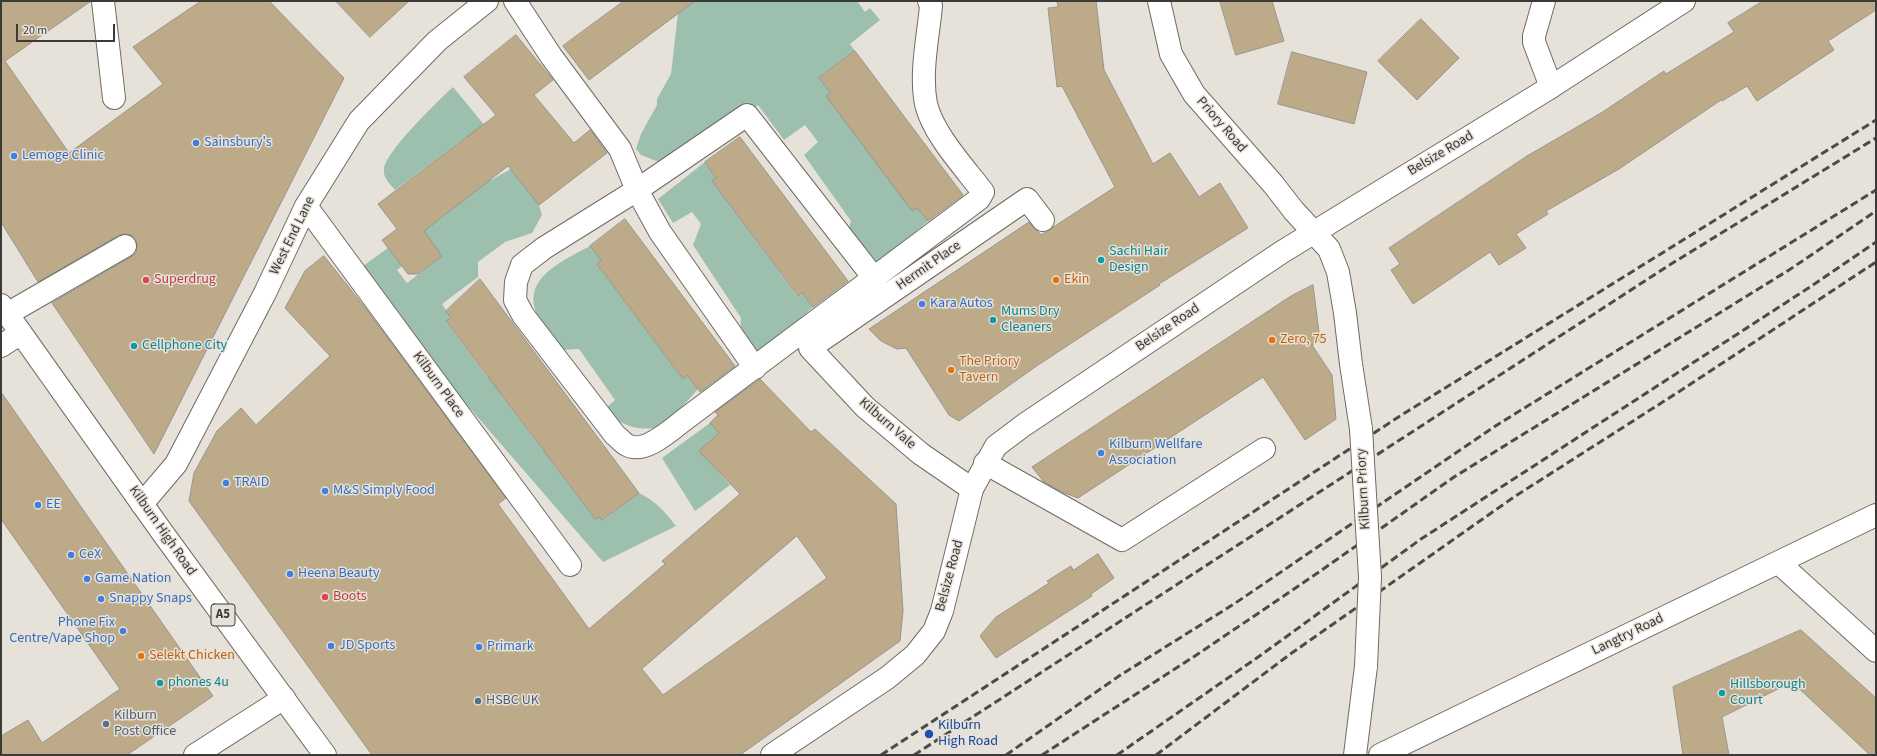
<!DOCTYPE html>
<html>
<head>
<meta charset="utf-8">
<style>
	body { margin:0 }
	#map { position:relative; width:1877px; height:756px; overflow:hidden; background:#e7e2d9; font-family:"Source Sans 3",sans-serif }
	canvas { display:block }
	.frame { position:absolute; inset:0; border:2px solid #3c3a37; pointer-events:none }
	.scale { position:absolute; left:16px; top:24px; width:99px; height:18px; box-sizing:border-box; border:2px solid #3c3a37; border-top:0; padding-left:5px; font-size:12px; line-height:14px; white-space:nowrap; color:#3c3a37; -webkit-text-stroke:3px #e7e2d9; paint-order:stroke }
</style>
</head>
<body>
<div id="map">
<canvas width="1877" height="756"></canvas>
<div class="frame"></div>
<div class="scale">20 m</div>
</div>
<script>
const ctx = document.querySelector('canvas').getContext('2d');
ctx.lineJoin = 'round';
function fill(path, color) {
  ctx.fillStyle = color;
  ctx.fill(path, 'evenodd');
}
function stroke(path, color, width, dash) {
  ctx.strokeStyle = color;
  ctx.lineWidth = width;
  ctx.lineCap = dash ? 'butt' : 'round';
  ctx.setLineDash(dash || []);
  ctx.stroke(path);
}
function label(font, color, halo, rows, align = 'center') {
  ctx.font = font + ' "Source Sans 3",sans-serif';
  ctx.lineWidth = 3;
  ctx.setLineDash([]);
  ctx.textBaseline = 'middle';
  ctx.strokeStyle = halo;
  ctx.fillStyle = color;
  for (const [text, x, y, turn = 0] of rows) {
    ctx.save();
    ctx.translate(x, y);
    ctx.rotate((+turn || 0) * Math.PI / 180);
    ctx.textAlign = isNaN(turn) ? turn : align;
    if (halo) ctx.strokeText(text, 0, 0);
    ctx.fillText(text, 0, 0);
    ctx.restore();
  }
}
fill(new Path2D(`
	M695,1H857L865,12L870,8L880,20L850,44L855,51L819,78L831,93L827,96L928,221L879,264L849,228L851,221L804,155L818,142L805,125L784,140L758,105L675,160L656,161L641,155L636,149L641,134L657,105V99L671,74L678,13Z
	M453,87L509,155L465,138L395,190C391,185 382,177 384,169C386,151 439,100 453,87Z
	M705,162L716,178L712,181L797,296L802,292L813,307L797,321V325L756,353L740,331L741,318L693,245L701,224L692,212L673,223L658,199Z
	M511,169L539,205L542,215L532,233L505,242L478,262V277L442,304L451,318L446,322L488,378L494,374L500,393L543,451L548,447L553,464L595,519L600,517L603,520L639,493C656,501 665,512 676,526L603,562L359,280L363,266L388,248L402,266L397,270L407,283L442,256L419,225L432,215L437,221L445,215L440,209L463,201L472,194L468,188L486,175L491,180Z
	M590,246L601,260L597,264L682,378L687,375L698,389C690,398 670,422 661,426C641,433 617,425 605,409L615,400L579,349L562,350C555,340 545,329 539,318C518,279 563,261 590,246Z
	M710,423L719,433L700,451L730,485L695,511L662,458Z`), '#9dbfae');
const building = new Path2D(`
	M1,1H91L5,61L69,153L163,84L133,47L201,1H269L344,78L154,454L52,303L131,257L136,253L137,246L136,239L131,235L125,234L119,235L38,282L1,222Z
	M336,1H409L370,37Z
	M624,1H695L589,80L563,46Z
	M1057,1H1096L1104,70L1153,164L1170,153L1199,197L1220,183L1248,228L1159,284L1160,285L1038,365L959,421L949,415L906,348L897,349L881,341L869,329L1029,222L1041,235L1115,187L1062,86L1057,87L1048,8L1058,7Z
	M1220,1H1272L1284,41L1236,55Z
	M1763,1H1876V10L1828,41L1834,50L1757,101L1747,86L1722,101L1721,100L1619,169L1546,211L1548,214L1516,234L1526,248L1499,265L1490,252L1413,304L1391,270L1400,264L1389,248L1527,156L1601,113L1664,71L1666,74L1734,32L1728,23Z
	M1421,19L1459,58L1417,100L1378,61Z
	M516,35L553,80L534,95L574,143L590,130L607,153L539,205L508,166L424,231L442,256L418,274H408L382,240L397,229L378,204L496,115L464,77Z
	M855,51L963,195L928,221L917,208L912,211L826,96L831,93L819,78Z
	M1292,52L1367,72L1354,124L1278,104Z
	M740,137L848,281L813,307L802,292L798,296L712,181L716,178L705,162Z
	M625,219L735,366L700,392L687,375L683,379L597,264L601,260L590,246Z
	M324,256L366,309L506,498L498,504L589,629L665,564L662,561L740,494L699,451L719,433L710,423L718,415L715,412L760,379L811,432L815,429L896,504L903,611L900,641L740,755H372L189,501L194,473L217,431L241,408L256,425L330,356L285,308L305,271ZM797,536L827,578L663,695L642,669Z
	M480,279L639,493L602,520L600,517L595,519L446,321L451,318L446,311Z
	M1313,285L1320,340L1312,345L1332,375L1336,419L1305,440L1263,377L1078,498L1062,492L1044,482L1032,467L1291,296Z
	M1,392L213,696L127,755H1V736L28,720L42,743L120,689L1,519Z
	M1098,554L1114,578L1091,594L1092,596L996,658L980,636L996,617L1049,583L1047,581L1071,566L1073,570Z
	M1801,630L1876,698V755H1870L1792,682L1722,717L1729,755H1683L1673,687Z`);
fill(building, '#bdaa89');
stroke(building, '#99948c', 1);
const minor = new Path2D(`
	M103,1L114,98
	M515,1L551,56L620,149L637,190L544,248L522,265L516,282L515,300L523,315L615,435C619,438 623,443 627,445C644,455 671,430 684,420L979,199L983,192C964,167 933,134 926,104C920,73 928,38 931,6L929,1
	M1159,1L1171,54L1194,94L1273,184L1294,211L1329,249L1338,272L1345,313L1351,364L1361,429
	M1544,1L1534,36V42L1551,87
	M306,206L570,565
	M7,314L125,246
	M755,368L660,232L637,190L747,115L874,278
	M985,463L1122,540L1264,449
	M972,489L921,454L865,407L810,348L1027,199L1043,220
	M142,504L176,464L265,293L306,206L359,121L437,41L487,1
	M1779,563L1876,651
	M195,755L284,698
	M1355,755L1366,666
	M1380,755L1876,515`);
const major = new Path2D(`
	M1,305L162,532L325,755
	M1,346L21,333
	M772,755L887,678L915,655L934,631L942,611L972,489L996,446L1024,425L1282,252L1551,87L1684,1`);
stroke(minor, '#6f6b63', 24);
stroke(major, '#6f6b63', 24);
stroke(minor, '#fff', 22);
stroke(major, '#fff', 22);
stroke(new Path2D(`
	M881,755L1400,416L1876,120
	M914,755L1671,264L1876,138
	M1006,755L1119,676L1234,604L1497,425L1876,190
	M1042,755L1201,652L1319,572L1454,477L1789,270L1876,211
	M1117,755L1261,655L1421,539L1810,287L1876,242
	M1156,755L1289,655L1514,497L1680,391L1876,262`), '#4d4b47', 3, [8, 4]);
const minorBridge = new Path2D(`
	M1361,429L1370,577L1366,666`);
stroke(minorBridge, '#6f6b63', 24, []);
stroke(minorBridge, '#fff', 22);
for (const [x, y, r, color] of [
	[196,143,4,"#3f7fe0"],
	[14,156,4,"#3f7fe0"],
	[1101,260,4,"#0f9aa8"],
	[146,280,4,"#e0444e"],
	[1056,280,4,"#e8710a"],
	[922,304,4,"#3f7fe0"],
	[993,320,4,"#0f9aa8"],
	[1272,340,4,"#e8710a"],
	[134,346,4,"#0f9aa8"],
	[951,370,4,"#e8710a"],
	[1101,453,4,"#3f7fe0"],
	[226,483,4,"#3f7fe0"],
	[325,491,4,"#3f7fe0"],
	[38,505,4,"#3f7fe0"],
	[71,555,4,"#3f7fe0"],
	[290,574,4,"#3f7fe0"],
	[87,579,4,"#3f7fe0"],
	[325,597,4,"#e0444e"],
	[101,599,4,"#3f7fe0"],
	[123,631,4,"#3f7fe0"],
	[331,646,4,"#3f7fe0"],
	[479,647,4,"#3f7fe0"],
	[141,656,4,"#e8710a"],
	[160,683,4,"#0f9aa8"],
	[1722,693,4,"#0f9aa8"],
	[478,701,4,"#5c6f8a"],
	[106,724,4,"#5c6f8a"],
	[929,734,5,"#1a4fb4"]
]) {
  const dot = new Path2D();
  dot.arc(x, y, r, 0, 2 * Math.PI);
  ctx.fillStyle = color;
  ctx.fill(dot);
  stroke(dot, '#e7e2d9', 1.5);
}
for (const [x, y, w] of [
	[223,615,24]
]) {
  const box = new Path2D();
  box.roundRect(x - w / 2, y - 11, w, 22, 3);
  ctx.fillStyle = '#e7e2d9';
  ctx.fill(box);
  stroke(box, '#3c3a37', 1);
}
label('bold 13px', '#3c3a37', null, [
	["A5",223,615]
]);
label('14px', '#3c3a37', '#e7e2d9', [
	["Priory Road",1221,125,49],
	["Belsize Road",1441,154,-31],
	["West End Lane",293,236,-64],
	["Hermit Place",929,266,-35],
	["Belsize Road",1168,328,-34],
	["Kilburn Place",438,385,54],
	["Kilburn Vale",887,424,41],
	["Kilburn Priory",1364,489,-93],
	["Kilburn High Road",162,531,55],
	["Belsize Road",950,576,-75],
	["Langtry Road",1628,635,-26]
]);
label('14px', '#366cbe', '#e7e2d9', [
	["Sainsbury's",204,143],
	["Lemoge Clinic",22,156],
	["Kara Autos",930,304],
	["Kilburn Wellfare",1109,445],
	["Association",1109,461],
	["TRAID",234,483],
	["M&S Simply Food",333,491],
	["EE",46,505],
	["CeX",79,555],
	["Heena Beauty",298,574],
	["Game Nation",95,579],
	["Snappy Snaps",109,599],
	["Phone Fix",115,623,"right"],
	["Centre/Vape Shop",115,639,"right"],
	["JD Sports",339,646],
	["Primark",487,647]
], 'left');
label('14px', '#0d838f', '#e7e2d9', [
	["Sachi Hair",1109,252],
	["Design",1109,268],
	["Mums Dry",1001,312],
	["Cleaners",1001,328],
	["Cellphone City",142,346],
	["phones 4u",168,683],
	["Hillsborough",1730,685],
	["Court",1730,701]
], 'left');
label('14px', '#be3a42', '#e7e2d9', [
	["Superdrug",154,280],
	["Boots",333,597]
], 'left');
label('14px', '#c56008', '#e7e2d9', [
	["Ekin",1064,280],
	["Zero, 75",1280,340],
	["The Priory",959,362],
	["Tavern",959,378],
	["Selekt Chicken",149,656]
], 'left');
label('14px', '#4e5e75', '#e7e2d9', [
	["HSBC UK",486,701],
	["Kilburn",114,716],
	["Post Office",114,732]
], 'left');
label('14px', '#164399', '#e7e2d9', [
	["Kilburn",938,726],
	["High Road",938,742]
], 'left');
</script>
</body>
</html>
